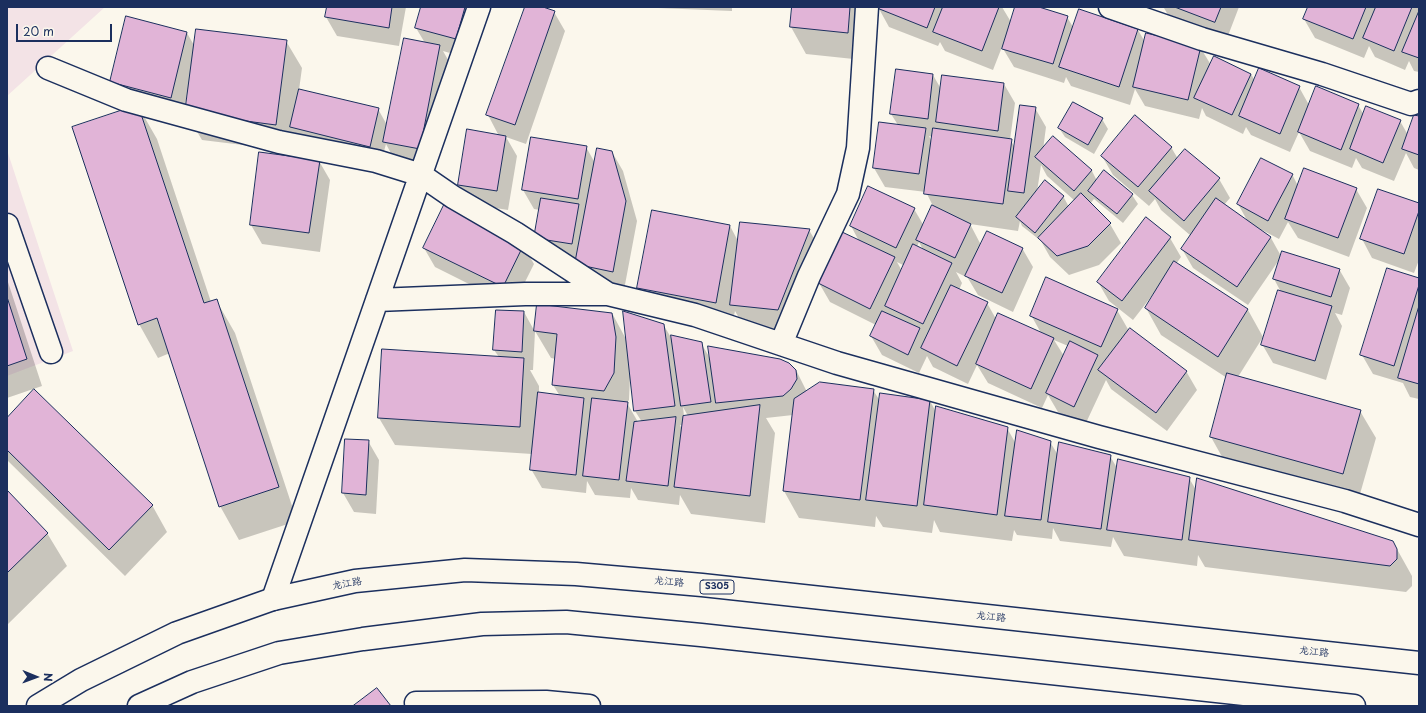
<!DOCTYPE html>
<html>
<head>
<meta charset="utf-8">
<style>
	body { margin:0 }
	#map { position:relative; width:1426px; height:713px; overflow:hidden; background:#fbf7ec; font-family:"Playpen Sans",sans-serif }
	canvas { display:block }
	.frame { position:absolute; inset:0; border:8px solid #1b2f5e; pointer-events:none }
	.north { position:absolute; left:16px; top:657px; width:40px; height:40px; -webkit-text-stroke:3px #fbf7ec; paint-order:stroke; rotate:91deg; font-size:11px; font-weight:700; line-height:16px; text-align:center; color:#1b2f5e }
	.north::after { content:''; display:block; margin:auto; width:14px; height:18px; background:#1b2f5e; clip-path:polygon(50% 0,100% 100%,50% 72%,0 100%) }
	.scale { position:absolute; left:16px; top:24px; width:96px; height:18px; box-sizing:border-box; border:2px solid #1b2f5e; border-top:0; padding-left:5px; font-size:12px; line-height:14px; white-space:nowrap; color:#1b2f5e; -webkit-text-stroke:3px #fbf7ec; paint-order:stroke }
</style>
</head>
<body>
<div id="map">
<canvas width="1426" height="713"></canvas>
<div class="frame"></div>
<div class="north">N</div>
<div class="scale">20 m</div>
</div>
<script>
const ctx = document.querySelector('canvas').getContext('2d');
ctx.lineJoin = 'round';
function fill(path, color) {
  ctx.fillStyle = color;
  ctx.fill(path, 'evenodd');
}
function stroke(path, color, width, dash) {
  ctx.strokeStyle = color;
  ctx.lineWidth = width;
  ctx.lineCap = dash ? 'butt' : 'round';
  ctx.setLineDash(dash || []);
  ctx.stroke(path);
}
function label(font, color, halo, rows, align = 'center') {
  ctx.font = font + ' "Playpen Sans","LXGW WenKai TC",sans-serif';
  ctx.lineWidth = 4;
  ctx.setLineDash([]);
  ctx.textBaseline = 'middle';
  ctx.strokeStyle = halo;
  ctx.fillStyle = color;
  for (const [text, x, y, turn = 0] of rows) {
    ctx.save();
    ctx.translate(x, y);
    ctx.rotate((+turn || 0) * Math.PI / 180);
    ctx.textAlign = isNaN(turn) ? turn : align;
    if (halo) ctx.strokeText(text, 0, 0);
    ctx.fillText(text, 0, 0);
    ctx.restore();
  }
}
fill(new Path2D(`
	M7,7H105L7,96Z
	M7,150L73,351L7,376Z`), '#f3e3e6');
fill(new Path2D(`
	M328,7H406L399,46L337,36L326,17Z
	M422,7H481L467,58L443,51L451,65L430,168L395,161L386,144L380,166L302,146L294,132L292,151L202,140L186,113L189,92H188L182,116L111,82L187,33L195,47L286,41L302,68L299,90L378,109L387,125L425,43L416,28Z
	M526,7H540L554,12L565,31L526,144L506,137L517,156L508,210L470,204L459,185L468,131L499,136L488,115Z
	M633,7H732V11Z
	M793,7H868L863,60L806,54L791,27Z
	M878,7H1002L1011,22L1016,7H1036L1067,17L1073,27L1138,30L1145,42L1200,47L1211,65L1251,74L1255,81L1299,87L1309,105H1358L1364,115L1400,121L1408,135L1419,117V170L1414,168L1406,153L1394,181L1362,168L1356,158L1352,168L1310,151L1299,132L1290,152L1251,135L1246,127L1243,134L1206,116L1202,108L1199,119L1145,106L1135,89L1130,105L1071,86L1066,77L1064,83L1014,67L1002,47L993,70L945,51L940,42L938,46L889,27Z
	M1160,7H1239L1226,41L1171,20L1164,8Z
	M1309,7H1419V72L1414,71L1409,61L1405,70L1375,57L1369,46L1364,58L1315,38L1304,19Z
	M933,75L941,89L1004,84L1015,103L1010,140L1015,147L1035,108L1046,127L1043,150L1053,138L1092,171L1097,181L1132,195L1138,204L1123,223L1094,199L1090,204L1110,224L1121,243L1099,265L1069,275L1050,257L1041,241L1022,226L1020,221L1018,231L970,224L981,245L1022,248L1033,267L1013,312L978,295L966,275V277L956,272L962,283L959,290L987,303L996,319L1041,333L1031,315L1117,310L1129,331L1186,371L1197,390L1167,431L1111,389L1106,380L1085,425L1058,412L1048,395L1042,408L988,383L977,365L968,384L933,367L927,356L919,373L882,355L871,336L876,325L830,302L819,283L859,241L851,226L869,187L914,209L924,226L933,206L926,192L885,187L874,168L898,125L891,114ZM929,136L933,137L932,142ZM1041,165L1047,176L1075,201L1069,207L1063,196L1037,192ZM919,242L923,250L917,247ZM897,262L905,266L902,271ZM1054,340L1068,346L1064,356Z
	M138,106L157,139L211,302L216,300L235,333L297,521L239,540L220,506L170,353L158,358L139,324Z
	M1102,119L1108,129L1094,154L1065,137L1059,128Z
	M586,147L595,163L612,152L623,171L637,221L624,290L546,257L540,210L534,209L523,190Z
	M1171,147L1178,159L1219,179L1230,198L1224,205L1248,222L1238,204L1292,174L1298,186L1356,189L1367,208L1349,257L1298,238L1288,222L1279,239L1262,230L1261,231L1271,238L1281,256L1339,269L1350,288L1342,315L1335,313L1342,326L1326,380L1273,363L1262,344L1281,292L1274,279L1279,260L1248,305L1193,268L1182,249L1191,236L1161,210L1155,199L1149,206L1113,175L1102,156Z
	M319,161L330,180L320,252L262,244L251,225Z
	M1419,204V260L1414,273L1372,258L1362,239Z
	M653,212L730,226L738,241L809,230L825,257L793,337L747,332L735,311L731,330L653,315L638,288Z
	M1146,219L1170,238L1181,257L1176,264L1248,310L1263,337L1238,377L1360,411L1376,438L1358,501L1226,464L1211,437L1227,378L1161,335L1146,308L1155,293H1154L1133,320L1109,301L1098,282Z
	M523,245L534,264L513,306L435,267L424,248Z
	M7,279L42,386L7,398Z
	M1419,279V399L1410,397L1403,383L1373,374L1362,355Z
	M524,312L535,332L533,370H530L539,386V393L560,396L553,385L556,359L551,358L535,331L612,313L627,341L663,324L673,341L701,343L711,360L796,370L807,392L873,390L880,401H930L936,412L1007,428L1016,444L1050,442L1058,455L1110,456L1117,468L1189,478L1196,490L1393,542L1412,576V586L1406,592L1205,567L1198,555L1197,566L1124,556L1113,537L1111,547L1060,541L1053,528L1052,539L1017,535L1014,530L1012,541L940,532L934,520L932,533L883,527L876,516L875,527L799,518L784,491L793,415L766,418L775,433L765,523L691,514L680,495L679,505L638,500L631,488L630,498L595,495L587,481L586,493L542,488L531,469L532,454L395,445L379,418L383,350L499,357L494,350ZM630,377L635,411L642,422H638L627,403L629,400ZM683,407L688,416H684ZM680,425H683L682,430Z
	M7,419L152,505L167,532L125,576L8,461Z
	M368,441L379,460L376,514L354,512L343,493Z
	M7,491L47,533L67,566L7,625Z`), '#0003');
const building = new Path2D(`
	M327,7H392L389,28L325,17Z
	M421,7H465L456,39L415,28Z
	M525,7H543L555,11L515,125L486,115Z
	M792,7H850L848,33L790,27Z
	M877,7H935L927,28L877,8Z
	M943,7H999L982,51L933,32Z
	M1015,7H1039L1068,16L1053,64L1002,49Z
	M1175,7H1221L1215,22Z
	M1308,7H1366L1353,39L1303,19Z
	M1376,7H1412L1394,51L1363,38Z
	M1079,9L1138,29L1119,87L1059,67Z
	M1419,11V58L1402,52Z
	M126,16L187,32L171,98L110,82Z
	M196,29L287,40L276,125L185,113Z
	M1146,33L1201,46L1188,100L1133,87Z
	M404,38L440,45L420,149L383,142Z
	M1214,56L1251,74L1232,115L1194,98Z
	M1259,68L1300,86L1280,134L1239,116Z
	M896,69L933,74L928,119L890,114Z
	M942,75L1004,83L998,131L936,122Z
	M1316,86L1359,104L1341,150L1298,132Z
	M299,89L379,108L370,147L290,127Z
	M1073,102L1103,118L1088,145L1058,128Z
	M138,105L204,303L217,299L279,487L219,507L157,318L138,325L72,127Z
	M1020,105L1036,107L1024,193L1008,191Z
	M1366,106L1401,120L1383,163L1350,149Z
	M1135,115L1172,147L1138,187L1101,156Z
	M1414,115L1419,116V155L1402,149Z
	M879,122L926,128L919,174L873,168Z
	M933,128L1012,139L1003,204L924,194Z
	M467,129L506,136L497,191L458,185Z
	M1053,136L1092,170L1074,191L1035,157Z
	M531,137L587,146L578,199L522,190Z
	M597,148L612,151L626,201L613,272L575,264Z
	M1185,149L1220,178L1184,221L1149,191Z
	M259,152L320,160L309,233L250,225Z
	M1261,158L1293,174L1268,221L1237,204Z
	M1304,168L1357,188L1338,238L1285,219Z
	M1104,170L1133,194L1117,214L1088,191Z
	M1045,180L1064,196L1035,233L1016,217Z
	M868,186L915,208L896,248L850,226Z
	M1378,189L1419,203V211L1404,254L1360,239Z
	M1081,193L1111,223L1088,246L1057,256L1038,238Z
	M541,198L579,204L572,244L534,238Z
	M1216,198L1271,237L1237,287L1181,249Z
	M444,205L524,244L503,287L423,248Z
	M932,205L971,224L955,258L916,240Z
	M652,210L730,225L716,303L637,288Z
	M1146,217L1171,237L1122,301L1097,282Z
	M740,222L810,229L778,310L730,305Z
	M987,231L1023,248L1002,293L965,276Z
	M842,232L895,257L870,309L818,283Z
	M913,244L952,263L923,324L885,306Z
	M1282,251L1340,269L1331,297L1273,279Z
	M1174,261L1248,309L1218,357L1145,308Z
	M1387,268L1419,278V285L1394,366L1360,355Z
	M1046,277L1118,309L1101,347L1030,316Z
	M951,285L988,302L957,366L921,348Z
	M1278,290L1332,306L1315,361L1261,345Z
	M7,297L27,359L7,366Z
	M537,304L612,313L616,337L614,373L604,391L552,385L557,334L534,331Z
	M1419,306V384L1398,378Z
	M496,310L524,311L522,352L493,350Z
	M623,311L664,324L675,406L634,411Z
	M882,311L920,328L908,355L870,336Z
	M998,313L1054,338L1031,389L976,364Z
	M1130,328L1187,371L1156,413L1098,370Z
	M671,335L702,342L711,402L681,406Z
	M1070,341L1098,355L1074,407L1046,393Z
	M708,346L780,359L789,363L796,370L797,379L791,389L783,396L716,403Z
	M382,349L524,358L520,427L378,418Z
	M1227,373L1361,410L1343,474L1210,437Z
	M820,382L874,389L860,500L783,491L794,399Z
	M34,389L153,505L109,550L7,450V418Z
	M538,392L584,398L576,475L530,470Z
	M880,393L930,400L917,506L866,500Z
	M592,398L628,402L619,480L583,476Z
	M760,405L750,496L674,487L683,416Z
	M936,406L1008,427L997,515L924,505Z
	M676,417L668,486L626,481L634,422Z
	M1017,430L1051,441L1041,520L1005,516Z
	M345,439L369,440L366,495L342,493Z
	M1059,442L1111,455L1101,529L1048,522Z
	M1118,459L1190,477L1182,540L1107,530Z
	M1197,478L1393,541L1397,549V559L1390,566L1189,540Z
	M7,490L48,533L7,573Z
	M377,688L391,706H353Z`);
fill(building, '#e1b4d7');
stroke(building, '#1b2f5e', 1);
const minor = new Path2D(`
	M1110,7L1202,39L1322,74L1411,104L1419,101
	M48,68L126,100L279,142L376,161L421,175L453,197L515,233L608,294
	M7,225L51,352
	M377,300L525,294H608L695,315L837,363L1099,437L1345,501L1419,525
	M781,344L809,276L848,194L858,148L867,7
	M273,599L479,7
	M416,703L546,702L589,706`);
const major = new Path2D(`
	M38,706L81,680L177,633L273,599L355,581L465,570L576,574L702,585L1419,663
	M139,706L192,682L279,653L363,639L482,624L566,622L701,635L1354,706`);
stroke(minor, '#1b2f5e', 25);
stroke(major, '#1b2f5e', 25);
stroke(minor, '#fbf7ec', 22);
stroke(major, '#fbf7ec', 22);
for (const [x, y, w] of [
	[717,587,34]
]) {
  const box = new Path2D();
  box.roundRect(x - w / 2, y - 7, w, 14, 3);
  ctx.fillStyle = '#fbf7ec';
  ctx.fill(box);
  stroke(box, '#1b2f5e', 1);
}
label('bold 9px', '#1b2f5e', null, [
	["S305",717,587]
]);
label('10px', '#1b2f5e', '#fbf7ec', [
	["龙江路",669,582,5],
	["龙江路",347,584,-10],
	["龙江路",991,617,6],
	["龙江路",1314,652,6]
]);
</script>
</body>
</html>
